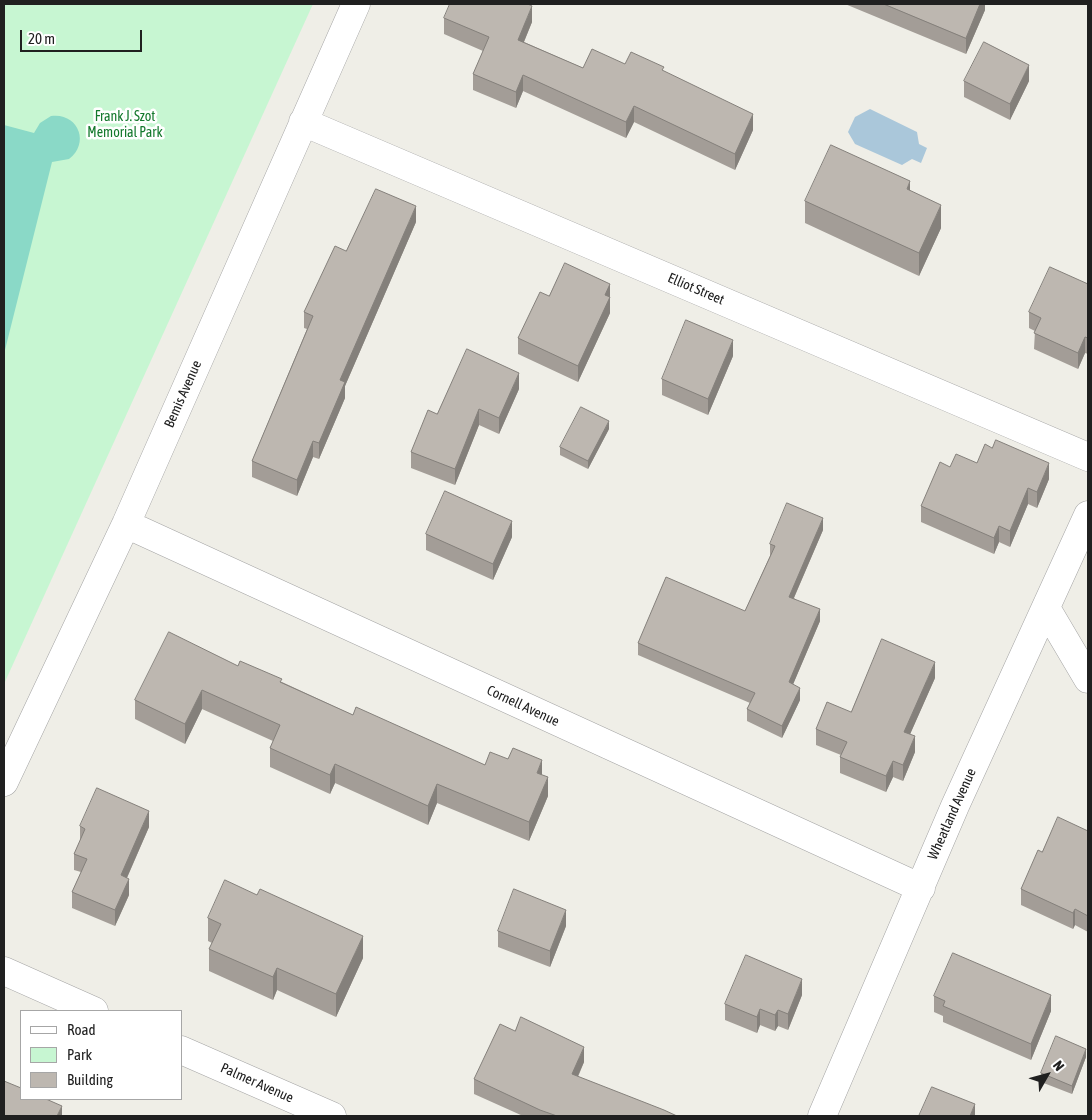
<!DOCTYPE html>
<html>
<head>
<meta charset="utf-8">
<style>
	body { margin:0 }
	#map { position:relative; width:1092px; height:1120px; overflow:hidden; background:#efeee7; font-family:"Asap Condensed",sans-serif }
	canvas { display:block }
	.frame { position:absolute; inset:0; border:5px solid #202020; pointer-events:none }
	.legend { position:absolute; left:20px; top:1010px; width:162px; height:90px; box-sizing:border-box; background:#fff; border:1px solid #a6a6a6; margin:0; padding:6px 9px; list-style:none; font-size:15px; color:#202020 }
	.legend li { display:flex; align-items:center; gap:10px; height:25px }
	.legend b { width:25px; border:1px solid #a6a6a6 }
	.north { position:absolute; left:1022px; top:1050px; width:50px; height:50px; -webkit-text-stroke:4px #fff; paint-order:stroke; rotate:52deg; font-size:14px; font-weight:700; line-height:20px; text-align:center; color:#202020 }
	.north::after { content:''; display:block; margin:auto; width:18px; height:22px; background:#202020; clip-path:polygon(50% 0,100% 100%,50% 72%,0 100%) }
	.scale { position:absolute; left:20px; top:30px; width:122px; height:22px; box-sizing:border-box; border:2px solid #202020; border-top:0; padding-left:6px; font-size:15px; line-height:18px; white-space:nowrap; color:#202020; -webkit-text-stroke:4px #fff; paint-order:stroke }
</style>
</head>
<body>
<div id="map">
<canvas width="1092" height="1120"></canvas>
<div class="frame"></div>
<ul class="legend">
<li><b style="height:6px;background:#fff"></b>Road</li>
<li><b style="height:14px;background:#c7f6d2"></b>Park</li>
<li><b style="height:14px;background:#bdb7b0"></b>Building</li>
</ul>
<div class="north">N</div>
<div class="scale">20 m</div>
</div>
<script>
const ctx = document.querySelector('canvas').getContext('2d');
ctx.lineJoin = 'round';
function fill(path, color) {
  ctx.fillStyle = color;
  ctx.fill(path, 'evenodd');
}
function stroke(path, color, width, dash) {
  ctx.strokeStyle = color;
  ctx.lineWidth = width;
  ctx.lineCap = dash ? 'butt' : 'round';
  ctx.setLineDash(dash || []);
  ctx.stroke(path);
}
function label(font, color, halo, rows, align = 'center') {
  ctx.font = font + ' "Asap Condensed",sans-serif';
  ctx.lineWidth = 5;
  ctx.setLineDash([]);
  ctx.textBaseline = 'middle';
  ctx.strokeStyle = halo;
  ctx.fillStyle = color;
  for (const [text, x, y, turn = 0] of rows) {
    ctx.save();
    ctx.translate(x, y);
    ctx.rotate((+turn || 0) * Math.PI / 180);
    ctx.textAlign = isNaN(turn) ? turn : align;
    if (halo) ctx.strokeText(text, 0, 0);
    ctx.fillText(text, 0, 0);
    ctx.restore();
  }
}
fill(new Path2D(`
	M4,4H313L4,684Z`), '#c7f6d2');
fill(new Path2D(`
	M51,116C77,112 91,142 69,159L52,162L4,354V125L34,133L40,123Z`), '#8ad9c7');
fill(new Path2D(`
	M870,109L917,132L919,144L927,148L921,163L912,159L902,165L855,144L848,132L855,117Z`), '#aac7da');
const minor = new Path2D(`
	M303,122L1088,457
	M126,524L921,888
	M1046,608L1088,679
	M4,782L126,524L356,4
	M4,971L94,1011
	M181,1050L332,1116
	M822,1116L955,806L1088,515`);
stroke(minor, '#a4a4a4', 29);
stroke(minor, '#fff', 28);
fill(new Path2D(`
	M845,4H985V10L966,54Z
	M444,18L532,22L524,42L583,68L625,64L664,71L753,130L735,170L634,122L626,138L523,91L516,108L473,90V74L483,51L444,34Z
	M964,81H1029L1010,120L964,97Z
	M910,190L941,228L919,276L805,223V201Z
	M416,222L345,386V398L319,459L313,457L297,496L252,477V461L307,329L304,328V312L346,251Z
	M610,284V313L578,382L518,354V338L549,296Z
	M1088,284V354L1085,353L1078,369L1034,349L1035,331L1029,328V312Z
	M733,356L708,415L662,395V379Z
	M519,389L499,434L479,425L455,485L411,468V452L437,414Z
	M609,429L588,469L560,455V447Z
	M977,463L1049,479L1037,508L1028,504L1010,547L999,542L994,554L921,522V506L950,467Z
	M823,530L794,598L820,621L793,684L800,700L782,738L747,721V709L750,703L638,655V643L745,611L770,556V544Z
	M426,534L512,537L493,580L426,550Z
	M238,666L282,682L353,715L485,765L542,775L548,796L529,841L437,803L428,825L335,783L330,794L270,767V748L273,741L202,709L185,744L135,719V700Z
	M935,678L910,734L915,752L903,781L893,777L886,792L840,773V757L841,755L816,745V729L851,712Z
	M80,826L149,827L127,878L129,895L115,926L72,908V892L81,872L74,870V854L80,841Z
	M1088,831V932L1075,925L1073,929L1021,905V889L1042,852Z
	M208,918L363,958L336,1017L277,990L273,1000L209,971V949L212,943L208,941Z
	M566,926L550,967L498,947V931Z
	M802,995L788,1030L778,1026L775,1031L760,1025L757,1033L725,1020V1004Z
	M934,996L1051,1011L1031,1060L943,1022V1016L934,1012Z
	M515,1031L584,1062L578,1077L677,1116H523L474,1094V1079Z
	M1086,1057L1072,1094L1041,1082V1073Z`), '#a39d97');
fill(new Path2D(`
	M980,4H985V10L966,54V38Z
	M532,6V22L518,56V40Z
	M1029,65V81L1010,120V104Z
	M523,75V91L516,108V92Z
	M634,106V122L626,138V122Z
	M753,114V130L735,170V154Z
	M910,181V204L907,189Z
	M941,205V228L919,276V253Z
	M416,206V222L345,386V398L319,459V443L340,380Z
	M610,284V313L578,382V366L605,295Z
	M1085,337V353L1078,369V353Z
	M733,340V356L708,415V399Z
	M519,373V389L499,434V418Z
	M479,409V425L455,485V469Z
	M609,421V429L588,469V461Z
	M313,441V457L297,496V480Z
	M1049,463V479L1037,508V492Z
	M1028,488V504L1010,547V531Z
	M823,518V530L789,609V597Z
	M512,521V537L493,580V564Z
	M999,526V542L994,554V538Z
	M820,609V621L789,694V682Z
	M935,662V678L904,748V732Z
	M800,688V700L782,738V726Z
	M202,690V709L185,744V724Z
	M915,736V752L903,781V765Z
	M542,760V780L537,773Z
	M893,761V777L886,792V776Z
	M335,764V783L330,794V775Z
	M548,777V796L529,841V822Z
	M437,784V803L428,825V806Z
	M149,811V827L121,891V875Z
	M129,879V895L115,926V910Z
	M1075,909V925L1073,929V913Z
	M566,910V926L550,967V951Z
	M363,936V958L336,1017V994Z
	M277,968V990L273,1000V977Z
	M802,979V995L788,1030V1014Z
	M1051,995V1011L1031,1060V1044Z
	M760,1009V1025L757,1033V1017Z
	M778,1010V1026L775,1031V1015Z
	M584,1047V1062L572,1089V1074Z
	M1086,1049V1057L1072,1094V1086Z
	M975,1104V1116H970Z
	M62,1106V1116H57Z`), '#84807b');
const building = new Path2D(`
	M450,4H528L532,6L518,40L583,68L592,49L625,64L631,52L664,67L662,70L753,114L735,154L634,106L626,122L523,75L516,92L473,74L489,37L444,18Z
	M884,4H980L966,38Z
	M984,42L1029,65L1010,104L964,81Z
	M831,145L910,181L907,189L941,205L919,253L805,201Z
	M376,189L416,206L340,380L345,382L319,443L313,441L297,480L252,461L313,316L304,312L335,246L346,251Z
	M565,263L610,284L605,295L610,297L578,366L518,338L540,292L549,296Z
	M1050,267L1088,284V338L1085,337L1078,353L1034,333L1041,318L1029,312Z
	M686,320L733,340L708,399L662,379Z
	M467,349L519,373L499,418L479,409L455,469L411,452L428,410L437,414Z
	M581,407L609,421L588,461L560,447Z
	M996,440L1049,463L1037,492L1028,488L1010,531L999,526L994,538L921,506L940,462L950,467L956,454L977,463L985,444L992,448Z
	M445,491L512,521L493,564L426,534Z
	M787,503L823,518L789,597L820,609L789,682L800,688L782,726L747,709L755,693L638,643L666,577L745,611L775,546L770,544Z
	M169,632L238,666L240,661L282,679L280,682L353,715L356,707L485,765L490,752L508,759L513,748L542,760L537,773L548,777L529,822L437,784L428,806L335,764L330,775L270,748L280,725L202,690L185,724L135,700Z
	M882,639L935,662L904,732L915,736L903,765L893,761L886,776L840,757L847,742L816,729L827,702L851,712Z
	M97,788L149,811L121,875L129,879L115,910L72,892L87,859L74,854L85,829L80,826Z
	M1058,817L1088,831V916L1075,909L1073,913L1021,889L1038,850L1042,852Z
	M225,880L257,895L260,889L363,936L336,994L277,968L273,977L209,949L221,924L208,918Z
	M514,889L566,910L550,951L498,931Z
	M953,953L1051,995L1031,1044L943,1006L945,1001L934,996Z
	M746,955L802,979L788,1014L778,1010L775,1015L760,1009L757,1017L725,1004Z
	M521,1017L584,1047L572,1074L664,1110L677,1116H557L540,1110L474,1079L500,1024L515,1031Z
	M1056,1036L1086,1049L1072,1086L1041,1073Z
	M4,1081L21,1088V1099H46L62,1106L57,1116H4Z
	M932,1087L975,1104L970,1116H919Z`);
fill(building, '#bdb7b0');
stroke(building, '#84807b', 1);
label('14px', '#13782c', '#fff', [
	["Frank J. Szot",125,117],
	["Memorial Park",125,133]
]);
label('14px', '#202020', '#fff', [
	["Elliot Street",696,289,23],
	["Bemis Avenue",183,394,-66],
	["Cornell Avenue",523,706,25],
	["Wheatland Avenue",952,814,-66],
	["Palmer Avenue",257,1083,24]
]);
</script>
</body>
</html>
